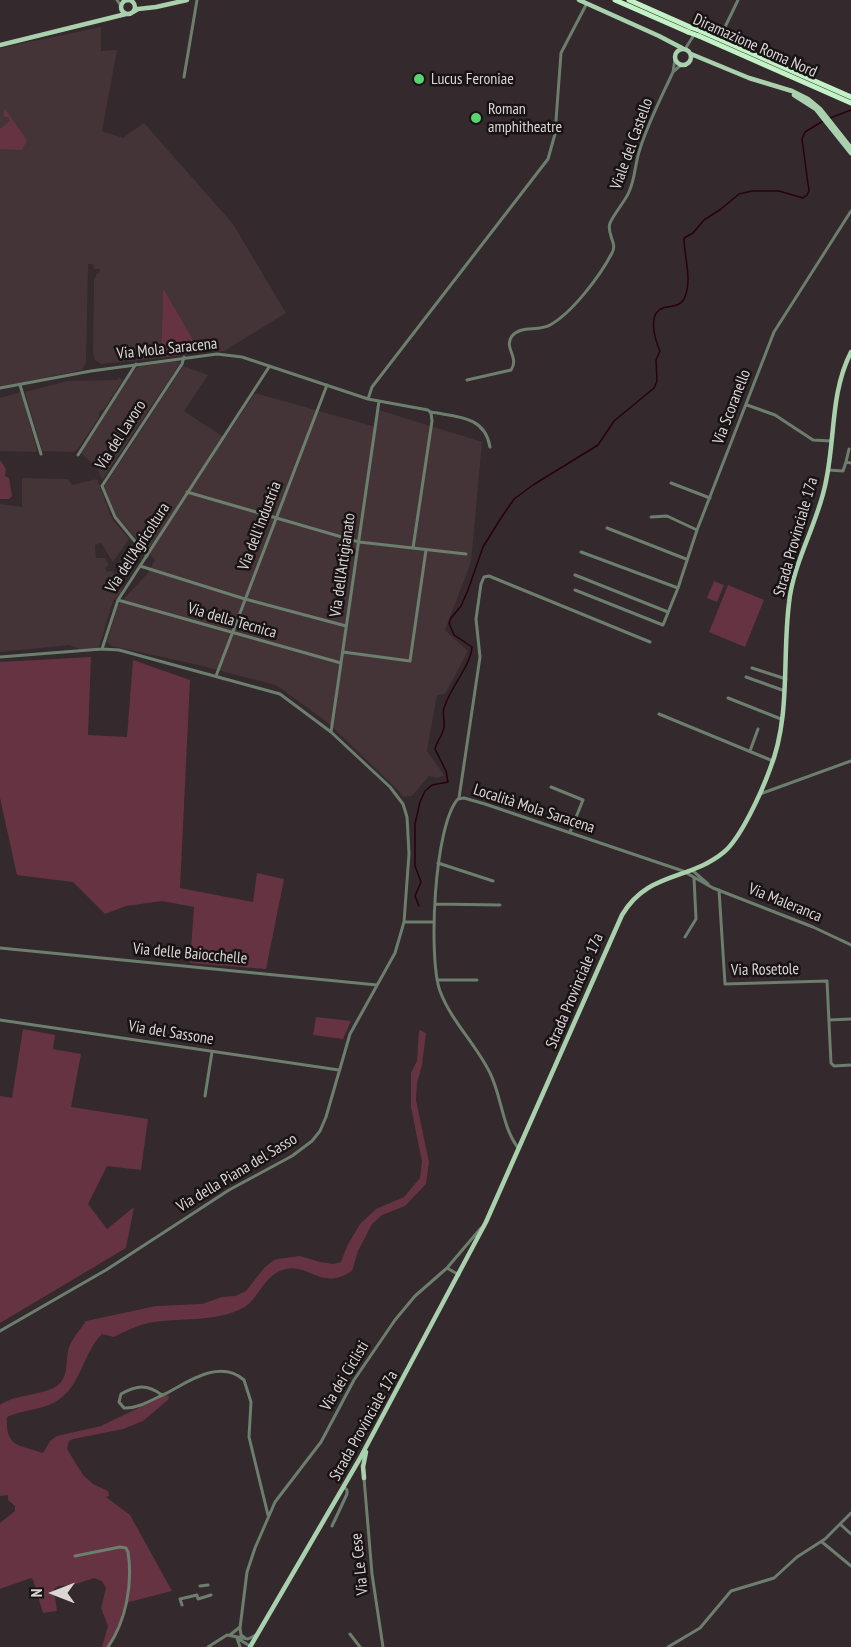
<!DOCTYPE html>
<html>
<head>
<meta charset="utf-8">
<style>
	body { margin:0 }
	#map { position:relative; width:851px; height:1647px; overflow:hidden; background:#34292c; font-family:"PT Sans Narrow",sans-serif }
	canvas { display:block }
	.north { position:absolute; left:24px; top:1563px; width:60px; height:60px; -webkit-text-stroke:4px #181314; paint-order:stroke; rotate:270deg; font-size:16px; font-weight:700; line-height:24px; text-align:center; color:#dcd5d6 }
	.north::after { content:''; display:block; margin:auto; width:21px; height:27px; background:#dcd5d6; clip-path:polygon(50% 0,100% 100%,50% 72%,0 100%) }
</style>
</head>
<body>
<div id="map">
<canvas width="851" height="1647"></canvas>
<div class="north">N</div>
</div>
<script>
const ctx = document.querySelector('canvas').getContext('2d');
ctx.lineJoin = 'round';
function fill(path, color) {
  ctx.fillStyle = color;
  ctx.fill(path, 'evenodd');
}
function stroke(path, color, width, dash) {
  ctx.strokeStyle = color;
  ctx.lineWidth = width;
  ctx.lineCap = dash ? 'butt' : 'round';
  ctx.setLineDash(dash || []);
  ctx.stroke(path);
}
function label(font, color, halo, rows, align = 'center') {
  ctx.font = font + ' "PT Sans Narrow",sans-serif';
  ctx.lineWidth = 5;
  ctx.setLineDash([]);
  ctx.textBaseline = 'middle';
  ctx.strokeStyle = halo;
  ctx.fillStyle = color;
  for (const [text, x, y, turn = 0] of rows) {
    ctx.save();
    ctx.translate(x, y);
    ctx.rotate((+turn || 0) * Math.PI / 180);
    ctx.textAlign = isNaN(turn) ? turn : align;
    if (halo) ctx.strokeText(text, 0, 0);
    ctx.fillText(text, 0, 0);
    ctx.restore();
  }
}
fill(new Path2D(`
	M101,27V51L117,50L102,131L123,138L144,123L233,224L286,313L224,351L200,352L163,290L161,358L101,364L95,360L93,354L94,278L96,277V274L100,273V269H94L93,264H88L86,362L82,370L0,387V48Z
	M179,361V365L102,480L98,469L81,453L133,372L139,366Z
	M183,366L208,375L184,411L225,438L255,393L376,427L379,410L482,442L471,562L445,630L468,651L445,694L437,695L427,751L444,775L438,778L429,776L412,796L403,797L399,791L327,722L276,685L194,664L112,646L107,642L118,605L147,574L155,560L116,516L104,487Z
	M119,378L123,380L104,409L99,412V417L78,449L73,452L42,451L25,392L68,381L117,380Z
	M21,392L37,450L36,452L0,451V398Z
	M22,478L68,479L72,485L97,479L112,519L129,539L113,562L101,543L95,545L96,558H105L109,565L105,568L107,572L112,571L122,583L121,593L113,601L99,647L97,649L83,650L69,645L0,652V504L22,507Z`), '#443438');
fill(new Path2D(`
	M4,108L27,140L22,150L0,149V129L10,121L8,117H4Z
	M163,290H164L200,352L161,358Z
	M0,460L6,469L5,476L9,478L12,496L9,499H0Z
	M714,581L724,585L717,602L707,598Z
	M728,585L764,600L745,647L709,632Z
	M91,657L88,735L127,737L133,660L190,680L180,888L253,902L257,873L284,879L266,969L190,963L194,907L162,901L126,906L105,914L73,882L17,875L0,798V662Z
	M316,1017L351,1021L343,1039L313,1035Z
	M23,1029L55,1035L53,1049L81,1054L71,1107L148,1119L141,1170L107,1166L88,1204L107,1229L134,1207L126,1248L0,1323V1096L12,1098Z
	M419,1030L426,1033L422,1065L417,1083L416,1100L429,1162L426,1184L405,1206L382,1215L372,1224L358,1251L352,1271C319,1292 311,1262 283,1270C263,1276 259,1299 243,1308C214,1323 180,1317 148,1323C136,1326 125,1331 114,1337L102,1334C84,1352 81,1383 61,1398C47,1410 24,1409 7,1417C5,1448 20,1445 43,1453L50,1441L57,1436L101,1426L165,1395L169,1396L168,1400L143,1421L123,1429L73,1439L69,1441L67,1449L83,1475L93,1484L108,1491L109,1496L106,1497L130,1515L172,1591L125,1603L116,1634L107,1647H102L108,1626L101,1608L106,1588L102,1581L94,1578L73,1585L58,1586L54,1589L57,1611L43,1613L33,1580L31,1578L0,1589V1523L15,1511V1506L8,1500V1495L0,1496V1405C16,1393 50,1396 61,1382C69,1372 65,1356 70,1345C73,1337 81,1329 86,1321L156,1306L202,1304L222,1297L235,1296L246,1291L264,1268L274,1260L278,1259L300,1256L320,1262L333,1264L341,1262L347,1246L360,1224L376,1209L404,1197L420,1178L422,1162L411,1107V1073L417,1061Z`), '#663342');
stroke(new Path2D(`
	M830,118L851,110
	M419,906L415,896L421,882L415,866V824L420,802L425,791L432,785L448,782L446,771L435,749C437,741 443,735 444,727C445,720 442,714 444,708C450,688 471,665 472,647L454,635L449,623L451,618L461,606L468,590L483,547L499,521L514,499L533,485L598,445L614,421L654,388L657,381L656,360L660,351C655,340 647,313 663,308C670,306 680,307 684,299C693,280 684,258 684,238L693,233L704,220L721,209L739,194L752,191H779L803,198L807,195L809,191L802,139L805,132L823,121`), '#29000f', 1.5);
stroke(new Path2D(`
	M117,0L121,6
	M125,0L127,1
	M696,29L698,25L705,23L719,28L725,27L738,0
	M685,49L694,35
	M674,71L681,65
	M184,77L197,0
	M467,380L511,370C520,357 503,348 512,336C521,325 538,332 550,325C572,313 600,276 612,253C618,243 606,234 610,223C615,212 624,203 629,192C635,179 635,165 639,152C647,125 661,98 673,72L675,59
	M20,385L41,454
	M0,388L91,371L217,354L242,357L368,399L428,410L431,413L432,421L413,548
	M368,399L372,387L548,159L555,134L561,53L587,3
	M747,405L775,415L813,440L831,441
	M431,412C458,417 485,416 490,447
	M78,455L136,364
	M846,462L849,449
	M828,470L843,471L846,462L851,463
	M671,483L710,498
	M187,492L359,542L466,554
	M651,517L667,516L697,530
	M607,528L686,559
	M581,552L678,588
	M147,556L115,517L102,486L182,364L184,357
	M140,566L245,599L346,626
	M575,575L668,612
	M575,590L663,625L678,588L697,530L774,332L851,211
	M118,600L341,663
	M102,649L118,600L269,367
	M343,652L410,661L426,550
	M0,657L102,649L119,650L280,694L331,732L390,787L403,804L407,817L409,854L404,922L395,953L350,1034L326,1117L320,1131L312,1141L292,1156L229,1190L106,1270L0,1331
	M752,668L786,679
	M216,676L327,385
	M746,677L785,691
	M728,698L781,719
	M659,714L773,761
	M331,732L379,401
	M750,751L758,729
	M551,787L583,800L570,832
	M760,794L851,761
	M459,798L480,657L476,619L481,584L484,577L489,576L650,642
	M438,863L493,881
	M693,871L708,884
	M719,890L725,984L827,981L831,1063L834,1066L851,1065
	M435,904L500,905
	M405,922H433
	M685,937L696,919L694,878
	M0,948L377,985
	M437,980H477
	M0,1020L339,1070
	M829,1020L851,1019
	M205,1096L212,1052
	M519,1149C502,1128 502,1097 490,1073C476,1044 451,1021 440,991C428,958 434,825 458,799L464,798L485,804L683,871L713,888L813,927L851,945
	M447,1268L481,1228
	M162,1395C147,1384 137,1385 121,1394L119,1402L124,1408C138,1409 153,1399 167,1393C189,1381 220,1359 244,1380L251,1402L249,1437L268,1515
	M364,1478L372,1574L383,1647
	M840,1524L851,1534
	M332,1526L347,1494V1490L344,1487
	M822,1542L851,1566
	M75,1556L120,1547L126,1548L128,1552C133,1584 126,1621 108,1647
	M200,1586L208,1585
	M182,1605L180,1599L197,1595L198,1599L211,1595
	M350,1634L360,1647
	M230,1635L240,1627
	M237,1638L250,1646
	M237,1638L240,1647
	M245,1638L241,1635L240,1628L247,1572L255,1548L275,1502L321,1442L354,1380L395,1320L415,1296L447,1268L459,1275
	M208,1647L227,1635L248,1639L256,1635
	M668,1647L700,1628L731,1591L774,1578L797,1557L825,1539L851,1513`), '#6c7e6d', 3);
stroke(new Path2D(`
	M579,0L659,36L682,48
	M121 7a7 7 0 1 1 14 0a7 7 0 1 1-14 0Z
	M133,12L138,9L156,7L187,0
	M0,45L126,14
	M675 57a8 8 0 1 1 16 0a8 8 0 1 1-16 0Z
	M691,54L749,78L792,91L808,99L820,109L851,148
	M794,95L816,109L851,153
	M363,1466L364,1478
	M363,1467L366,1452
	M250,1647L359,1460L486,1222L622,915C648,871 689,881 724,852C741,838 762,791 770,769C791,716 782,659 789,603C793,564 815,528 824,490C836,444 829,395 851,352`), '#aad1ae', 4.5);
stroke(new Path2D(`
	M615,0L688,32
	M629,0L690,27
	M701,31L851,97
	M699,36L851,103`), '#c3f2c7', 5);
stroke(new Path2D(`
	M690,27L701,31
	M688,32L699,36`), '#c3f2c7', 5);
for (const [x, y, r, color] of [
	[419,79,6,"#58d570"],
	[476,118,6,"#58d570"]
]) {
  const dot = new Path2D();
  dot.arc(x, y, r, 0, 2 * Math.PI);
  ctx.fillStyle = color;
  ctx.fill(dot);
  stroke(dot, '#181314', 2);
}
label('16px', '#dcd5d6', '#181314', [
	["Diramazione Roma Nord",755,46,24],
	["Viale del Castello",632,144,-70],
	["Via Mola Saracena",167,349,-6],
	["Via Scoranello",732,407,-69],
	["Via del Lavoro",121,435,-57],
	["Via dell'Industria",260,526,-69],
	["Strada Provinciale 17a",796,537,-74],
	["Via dell'Agricoltura",138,548,-57],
	["Via dell'Artigianato",343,565,-82],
	["Via della Tecnica",232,621,16],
	["Località Mola Saracena",534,809,18],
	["Via Maleranca",785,903,22],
	["Via delle Baiocchelle",190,954,5],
	["Via Rosetole",765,970,-1],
	["Strada Provinciale 17a",575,991,-67],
	["Via del Sassone",171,1033,9],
	["Via della Piana del Sasso",237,1173,-31],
	["Via dei Ciclisti",345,1376,-59],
	["Strada Provinciale 17a",364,1426,-61],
	["Via Le Cese",360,1564,-96]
]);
label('16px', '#dcd5d6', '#181314', [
	["Lucus Feroniae",431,79],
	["Roman",488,109],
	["amphitheatre",488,127]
], 'left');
</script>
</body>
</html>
